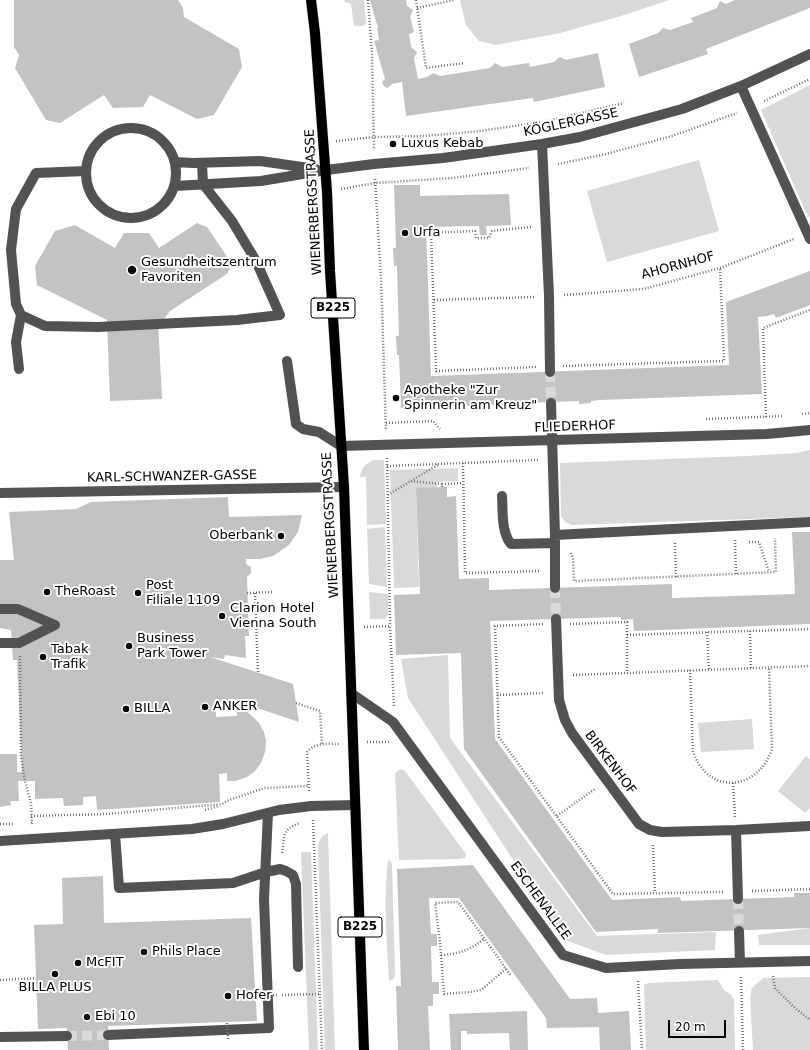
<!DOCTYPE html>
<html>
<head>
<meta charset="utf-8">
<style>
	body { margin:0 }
	#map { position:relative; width:810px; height:1050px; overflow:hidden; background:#fff; font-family:"DejaVu Sans",sans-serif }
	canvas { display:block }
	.scale { position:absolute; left:668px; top:1020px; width:58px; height:18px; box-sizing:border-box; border:2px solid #000; border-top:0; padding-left:5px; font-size:12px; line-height:14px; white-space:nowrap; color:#000; -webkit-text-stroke:3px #fff; paint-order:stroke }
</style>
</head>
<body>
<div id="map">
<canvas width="810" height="1050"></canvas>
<div class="scale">20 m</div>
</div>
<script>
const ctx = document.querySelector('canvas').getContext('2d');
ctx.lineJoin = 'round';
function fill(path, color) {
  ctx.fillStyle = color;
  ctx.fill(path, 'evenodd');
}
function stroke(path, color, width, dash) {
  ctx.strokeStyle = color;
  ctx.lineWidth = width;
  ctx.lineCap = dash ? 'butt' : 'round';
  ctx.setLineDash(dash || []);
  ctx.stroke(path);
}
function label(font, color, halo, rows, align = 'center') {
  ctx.font = font + ' "DejaVu Sans",sans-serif';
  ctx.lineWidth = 4;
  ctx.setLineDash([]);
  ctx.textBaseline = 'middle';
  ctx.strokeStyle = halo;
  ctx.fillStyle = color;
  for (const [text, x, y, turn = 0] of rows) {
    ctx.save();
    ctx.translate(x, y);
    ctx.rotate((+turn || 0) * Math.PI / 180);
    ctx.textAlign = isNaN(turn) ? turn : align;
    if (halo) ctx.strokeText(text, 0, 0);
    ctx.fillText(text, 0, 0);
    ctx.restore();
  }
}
fill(new Path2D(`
	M344,0H364L366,24L363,26H354L351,4L345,2Z
	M460,0H669L621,16L560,33L496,45L479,41L466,25Z
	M810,85V216L808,217L761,110Z
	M699,160L719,231L607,262L587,191Z
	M810,450V517L572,525L565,522L561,516L560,463L747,456L797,453Z
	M374,460H384L386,524L367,525L366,477H360C361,468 366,463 374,460Z
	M458,468V481L437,482V488L416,489L419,587L394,588L390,470Z
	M385,527L387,587L369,584L367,529Z
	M369,592L388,594V614L385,619H370Z
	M448,655L450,738L597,936L716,932L715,950L606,955L565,940L408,698L401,659Z
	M752,719L754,749L701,752L698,723Z
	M806,756L810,759V808L805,813L778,791Z
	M401,769L405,771L466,854L465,858L459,859L399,860L395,774L396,772Z
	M328,833L335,1050H325L318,847C319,840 322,835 328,833Z
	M301,852H311L318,1050H309Z
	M388,860L391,861L392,864L395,972L394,979L389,981C387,941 383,900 388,860Z
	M810,928V945H759L758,935Z
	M810,977V1050H753L750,997L752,988L763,978Z
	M718,980L724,990L731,995L734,1000L735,1050H646L644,985L648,983Z`), '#d9d9d9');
fill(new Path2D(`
	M14,0H178L183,8L184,17L239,49L242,67L214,115L197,119L150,95L143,107L113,108L104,95L60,123L46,120L15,68L19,55L14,47Z
	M370,0H406L407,6L413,10L410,17L414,32L409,34L411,47L417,52L414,58L418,79L427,77L433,73L440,76L490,68L495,63L502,67L529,63L530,67L554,62L560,57L566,60L598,53L605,87L534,102L533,98L406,116L402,82L392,84L389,87L387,88L383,85L382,82L385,79L374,41L379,40L377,28H378Z
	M735,0H810V8L706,49L708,54L639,77L629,44L658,33L663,28L670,30L693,22L691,18L717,8L720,1L726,4Z
	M394,185H420V196L509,194L511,225L486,226L487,235H480L479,226L426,227L431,376L729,365L726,302L810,271V305L776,318L774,314L767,316L758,317L762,394L600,400L591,401V403L579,404V401L524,403V406H512V404L401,408L399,355H397L396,336H399L397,266H394L393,248H396Z
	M197,223L207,227L232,264L227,274L170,311L164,319L158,320L162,399L110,401L107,320L37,285L35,266L55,231L75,225L115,248L124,233H149L159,248Z
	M447,487V497L456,496L459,579L489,578V590L672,584V598L795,594L792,532H810V624L634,631L633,619L621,620V617L490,621L495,739L612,900L680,897L681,901L738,899L794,897V893H810V928L658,933V929L596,932L464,749L461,653L396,655L394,595L420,594L416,488Z
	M228,497L229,517L302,515L298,532L289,545L273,556L260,559H246V564L251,567V573L247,577L249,636H245L246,658L225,655L224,659L210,657L293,684L299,722L239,702V707L216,708V717L237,716V708L246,711L252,716L259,723L264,732L266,741L265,752L261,763L255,771L247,777L236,781H227V773L219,774L220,802L97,810L96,796L83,797V805L64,806L63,798L35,799V781H18L19,801H10L11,805L0,807V754H17V772H22L17,660H13L11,630L0,628V560H14L9,512L76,509L91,502Z
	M473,865L570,999L597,998L598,1013L629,1011L631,1050H600L599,1027L547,1028L546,1018L459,898H429L431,934H437V946H431L432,982H439V994H433V1006H428L430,1050H398L396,986H401L397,869Z
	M103,876L104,923L251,918L257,1021L108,1026L109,1050H68L67,1028L38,1029L34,925L63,924L62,878Z
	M527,1011L528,1050H510L509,1033L467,1034V1031H461V1050H451L449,1014Z`), '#c2c2c2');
stroke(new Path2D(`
	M550,372L551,403
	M555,588L556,619
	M738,899L739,931
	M67,1036L108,1035`), '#d9d9d9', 10, [10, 5]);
const major = new Path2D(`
	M311,0L315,33L327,192L330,271L344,487L364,1050`);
stroke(major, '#dbdbdb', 11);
stroke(new Path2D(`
	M368,0L372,53L374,150
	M416,0L426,68L465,63
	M417,8L454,0
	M764,101L810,79
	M336,141L375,137L424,136L472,132L543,122L624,103
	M558,164L606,154L672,136L737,113
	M375,179L381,277L386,431
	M341,189L375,183L452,178L529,168
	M531,227L492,231L489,238H476L475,231L431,233L436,371L536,367
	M564,295L644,289L720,268L794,239
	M434,300L535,297
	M563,366L724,361L720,268
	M802,414L810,413
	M766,417L763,328L810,310
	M706,419L783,416
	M386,423L433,421L440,429
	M387,458L390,626
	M463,463L465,573L541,571
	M387,466L538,460
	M411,481L442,484
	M442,487V484L463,483
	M388,495L439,464
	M735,540L736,574
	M749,542H759L769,572
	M675,543L676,577
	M571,553L573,559L574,581L776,572L775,538
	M247,593L272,592
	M255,593L258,673
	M543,624L495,626L499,737L613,894L723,892
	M570,624L627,622V673
	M364,627L390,626L394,706
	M750,631L751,668
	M707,632L709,670
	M627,635L810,629
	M20,656L21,756L25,781L31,803L32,823H30
	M690,670L693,751C707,795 758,792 772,749L769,668
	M573,675L810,666
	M497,695L544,693
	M296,703L320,711L322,745
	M367,742H390
	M733,783L735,817
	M309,791L307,752C316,742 328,744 340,744
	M205,810L218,806
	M31,816L106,814L222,804L229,800L265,788L308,786
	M557,816L595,789
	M313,820L322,1050
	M0,824H15
	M653,845L655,893
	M282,853C285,836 281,830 300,823
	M752,891L810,889
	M441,955C459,954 470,950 484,939
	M506,969L481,990L470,992L444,994L440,942L435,903L458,902L502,963L511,976
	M773,976L775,988L795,1008L810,1020
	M741,977L743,1050
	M0,980L36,978
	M638,981L642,1050
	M282,995L320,994`), '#747474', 2.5, [1, 2]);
stroke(new Path2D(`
	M741,86L810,239
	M86 173a45 45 0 1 1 90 0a45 45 0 1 1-90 0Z
	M542,144L549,296L550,372
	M175,162L193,163L260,161L316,169
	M86,171L36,173L16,209L11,250L16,304L21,315L45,326L98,327L237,320L280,315L256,261L232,221L203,184L202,163
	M175,186L261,181L326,170L374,164L443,158L542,144L580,137L682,109L741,86L810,54
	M287,361L296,424L303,429L319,432L341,446L767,434L810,430
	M19,369L16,342L21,315
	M551,403L555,535V588
	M0,493L344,487
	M502,496C503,511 501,532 511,544L555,543
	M555,535L810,522
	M0,609H18L55,625
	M556,619L559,700L565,720L572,733L639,824L650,830L662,832L736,830L810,826
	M0,643H19L55,625
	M351,693L393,722L563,955L606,968L680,964L810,961
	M736,830L738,899
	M115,834L119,888L233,883L266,872L280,869L286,871L293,875L296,884L298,967
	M0,841L192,829L223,824L279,810L311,806L355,805
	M739,931L740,962
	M108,1035L269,1028L264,899L268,813
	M0,1037L67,1036`), '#525252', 10);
stroke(major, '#000', 10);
stroke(new Path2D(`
	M255,996L278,995
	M227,1023L228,1039`), '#747474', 2.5, [1, 2]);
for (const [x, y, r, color] of [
	[393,144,4,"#000"],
	[405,233,4,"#000"],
	[132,270,5,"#000"],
	[396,398,4,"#000"],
	[281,536,4,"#000"],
	[47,592,4,"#000"],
	[138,593,4,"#000"],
	[222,616,4,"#000"],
	[129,646,4,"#000"],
	[43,657,4,"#000"],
	[205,707,4,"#000"],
	[126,709,4,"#000"],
	[144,952,4,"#000"],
	[78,963,4,"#000"],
	[55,974,4,"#000"],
	[228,996,4,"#000"],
	[87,1017,4,"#000"]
]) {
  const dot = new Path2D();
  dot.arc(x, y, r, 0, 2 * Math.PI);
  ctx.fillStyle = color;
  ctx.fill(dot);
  stroke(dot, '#fff', 1.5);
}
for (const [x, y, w] of [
	[333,308,44],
	[360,927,44]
]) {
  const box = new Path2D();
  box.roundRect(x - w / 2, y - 10, w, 20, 3);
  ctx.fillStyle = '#fff';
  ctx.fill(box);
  stroke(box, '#000', 1);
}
label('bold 12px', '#000', null, [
	["B225",333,308],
	["B225",360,927]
]);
label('13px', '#000', '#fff', [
	["KÖGLERGASSE",571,123,-12],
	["WIENERBERGSTRASSE",314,202,-93],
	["AHORNHOF",678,266,-15],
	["FLIEDERHOF",575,427,-2],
	["KARL-SCHWANZER-GASSE",172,477,-1],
	["WIENERBERGSTRASSE",331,525,-93],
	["BIRKENHOF",610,763,53],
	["ESCHENALLEE",540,901,54]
]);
label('13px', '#000', '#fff', [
	["Luxus Kebab",401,144],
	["Urfa",413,233],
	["Gesundheitszentrum",141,263],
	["Favoriten",141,278],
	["Apotheke \"Zur",404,391],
	["Spinnerin am Kreuz\"",404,406],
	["Oberbank",273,536,"right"],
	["Post",146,586],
	["Filiale 1109",146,601],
	["TheRoast",55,592],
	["Clarion Hotel",230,609],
	["Vienna South",230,624],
	["Business",137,639],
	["Park Tower",137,654],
	["Tabak",51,650],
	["Trafik",51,665],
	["ANKER",213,707],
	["BILLA",134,709],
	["Phils Place",152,952],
	["McFIT",86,963],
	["BILLA PLUS",55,988,"center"],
	["Hofer",236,996],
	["Ebi 10",95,1017]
], 'left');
</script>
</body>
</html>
